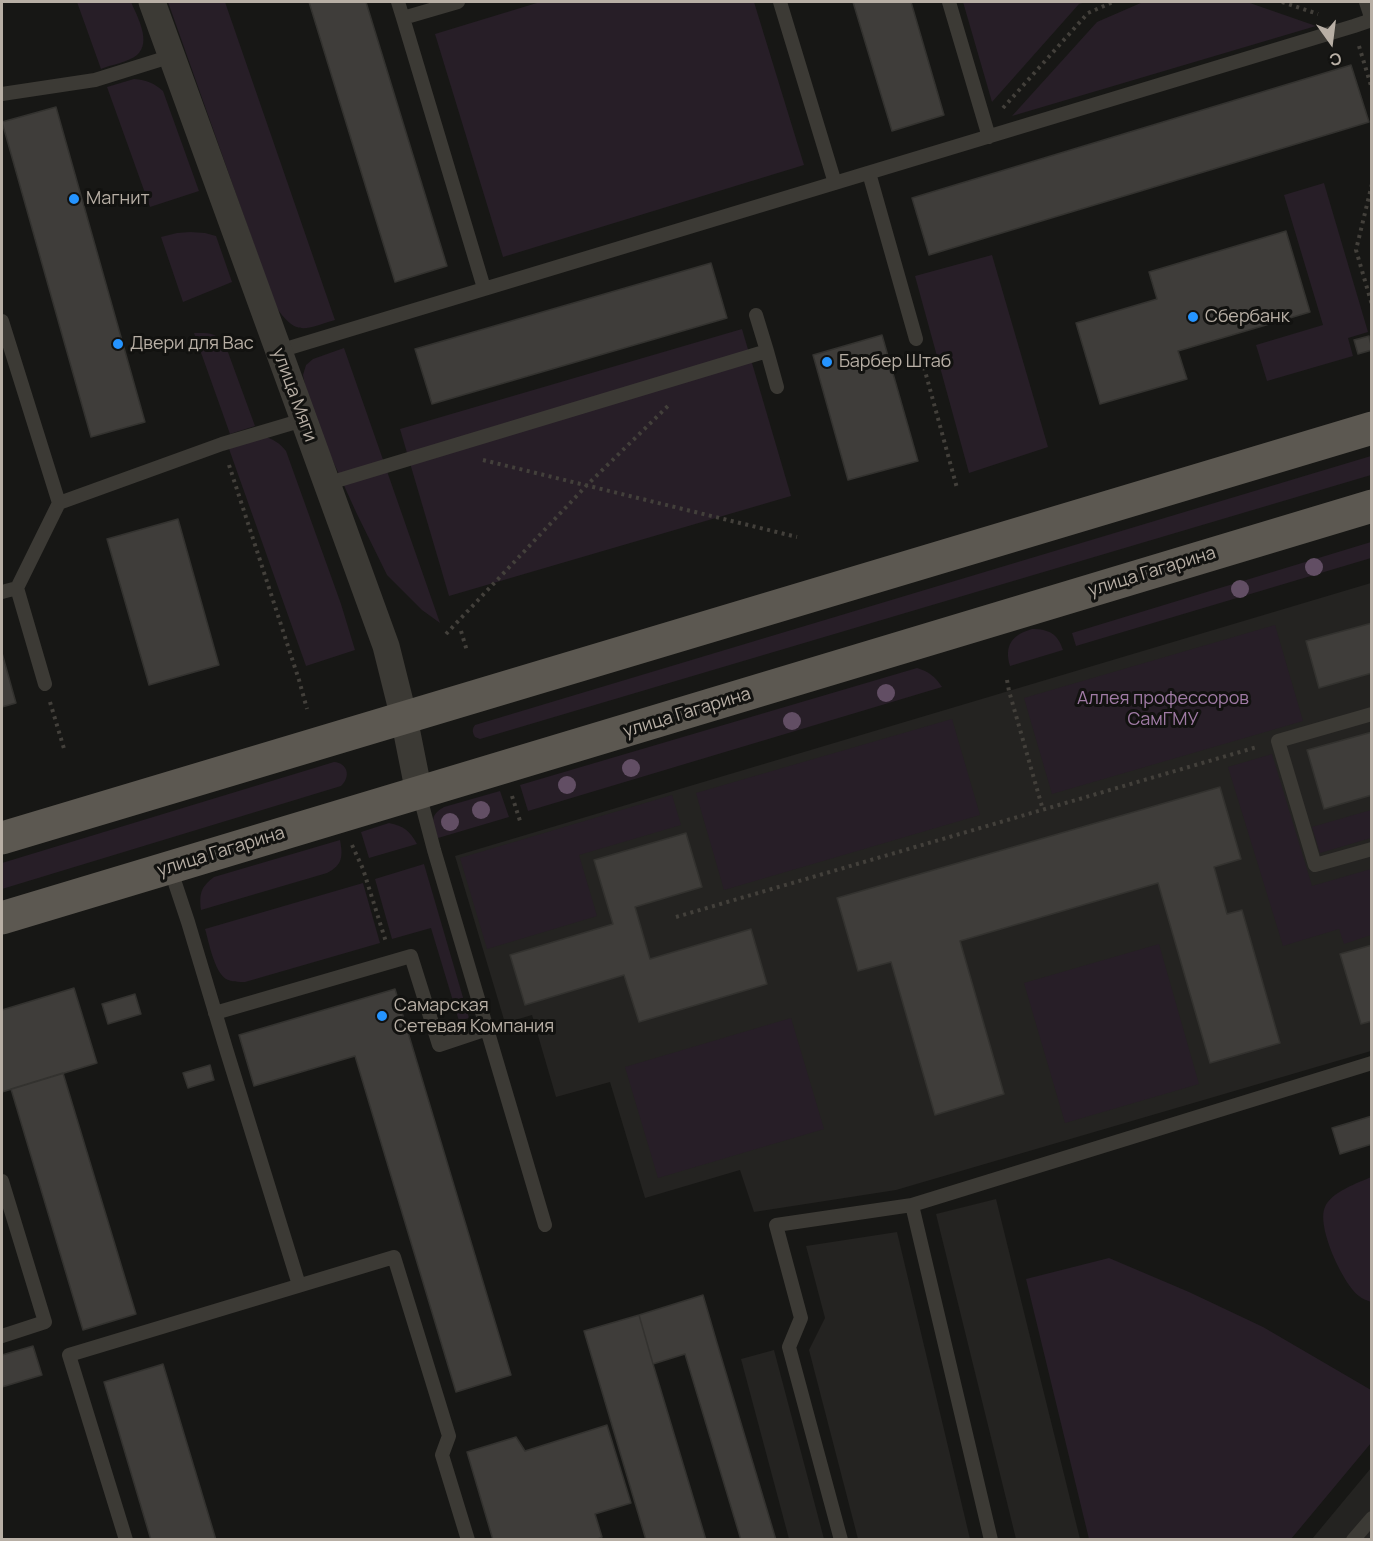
<!DOCTYPE html>
<html>
<head>
<meta charset="utf-8">
<style>
	body { margin:0 }
	#map { position:relative; width:1373px; height:1541px; overflow:hidden; background:#171715; font-family:Manrope,sans-serif }
	canvas { display:block }
	.frame { position:absolute; inset:0; border:3px solid #b8afa5; pointer-events:none }
	.north { position:absolute; left:1301px; top:12px; width:60px; height:60px; -webkit-text-stroke:4px #121210; paint-order:stroke; rotate:166deg; font-size:16px; font-weight:700; line-height:24px; text-align:center; color:#b8afa5 }
	.north::after { content:''; display:block; margin:auto; width:21px; height:27px; background:#b8afa5; clip-path:polygon(50% 0,100% 100%,50% 72%,0 100%) }
</style>
</head>
<body>
<div id="map">
<canvas width="1373" height="1541"></canvas>
<div class="frame"></div>
<div class="north">С</div>
</div>
<script>
const ctx = document.querySelector('canvas').getContext('2d');
ctx.lineJoin = 'round';
function fill(path, color) {
  ctx.fillStyle = color;
  ctx.fill(path, 'evenodd');
}
function stroke(path, color, width, dash) {
  ctx.strokeStyle = color;
  ctx.lineWidth = width;
  ctx.lineCap = dash ? 'butt' : 'round';
  ctx.setLineDash(dash || []);
  ctx.stroke(path);
}
function label(font, color, halo, rows, align = 'center') {
  ctx.font = font + ' Manrope,sans-serif';
  ctx.lineWidth = 6;
  ctx.setLineDash([]);
  ctx.textBaseline = 'middle';
  ctx.strokeStyle = halo;
  ctx.fillStyle = color;
  for (const [text, x, y, turn = 0] of rows) {
    ctx.save();
    ctx.translate(x, y);
    ctx.rotate((+turn || 0) * Math.PI / 180);
    ctx.textAlign = isNaN(turn) ? turn : align;
    if (halo) ctx.strokeText(text, 0, 0);
    ctx.fillText(text, 0, 0);
    ctx.restore();
  }
}
fill(new Path2D(`
	M1371,583V1051L896,1190L754,1212L740,1170L645,1198L610,1082L556,1097L532,1015L505,1023L455,856Z
	M996,1199L1080,1539H1016L936,1214Z
	M897,1232L970,1539H858L809,1350L825,1318L806,1246Z
	M774,1350L824,1539H789L741,1359Z
	M1371,1468V1539H1312Z`), '#242321');
fill(new Path2D(`
	M77,2H131C137,16 152,42 137,55C129,62 110,65 101,69Z
	M168,2H225L335,320C304,329 297,337 276,307Z
	M540,2H754L804,165L503,257L435,34Z
	M963,2H1086L1079,4L992,102Z
	M1143,2H1247L1316,26L1012,116L1097,22Z
	M134,79C147,80 154,83 163,91L199,191L150,207L107,87Z
	M1324,183L1368,332L1348,338L1353,356L1267,381L1256,345L1323,325L1284,195Z
	M190,232L205,233L216,236L232,282L183,302L161,237L177,233Z
	M992,255L1048,447L969,473L915,276Z
	M742,329L791,496L449,596L400,429Z
	M194,333C209,333 215,332 225,344L255,426L230,434Z
	M344,348L440,623L422,610L387,575L356,512L322,437L306,390L303,375L306,365L313,359Z
	M263,436C273,439 280,443 286,451L341,604L355,650L306,666L228,446Z
	M1371,456V475L480,739L475,737C472,732 472,729 475,725Z
	M1371,542V558L1076,646L1072,633Z
	M1275,625L1303,721L1052,794L1024,698Z
	M1032,629C1049,629 1058,634 1063,650L1010,666C1004,645 1012,635 1032,629Z
	M917,668C929,672 935,676 942,687L528,811L520,785Z
	M952,719L980,815L724,890L696,793Z
	M1272,754L1312,886L1371,869V935L1344,944L1339,929L1283,946L1228,767Z
	M334,762C348,763 351,777 341,786L2,889V863Z
	M500,791L509,817L438,838C433,824 428,816 444,807Z
	M672,795L681,825L579,855L597,916L487,949L460,858Z
	M1371,810V838L1320,853L1312,827Z
	M389,823C404,826 410,831 417,844L369,858L361,832Z
	M340,840C343,856 343,865 327,873L201,910C199,893 201,887 214,877Z
	M424,864L469,1018L459,1021L431,928L392,939L375,879Z
	M363,883L380,943L245,982C238,982 232,982 226,979C214,971 209,942 205,929Z
	M1159,944L1199,1084L1065,1123L1024,983Z
	M791,1018L824,1129L658,1178L625,1067Z
	M1371,1177V1302C1367,1300 1362,1299 1359,1296C1343,1284 1316,1226 1325,1207C1331,1192 1358,1183 1371,1177Z
	M1109,1258L1189,1292L1263,1327L1371,1390V1443L1291,1539H1089L1026,1279Z`), '#271e27');
const building = new Path2D(`
	M309,2H366L447,266L395,282Z
	M853,2H911L944,115L892,131Z
	M1351,65L1369,122L929,255L912,198Z
	M56,107L145,422L91,437L2,122Z
	M1286,231L1310,312L1178,351L1187,379L1100,404L1076,323L1157,299L1149,272Z
	M711,263L727,318L432,404L415,349Z
	M882,335L918,461L848,480L813,355Z
	M1369,336L1372,350L1358,354L1354,340Z
	M178,519L219,665L149,685L107,539Z
	M1372,623V673L1319,688L1306,641Z
	M2,653L16,703L2,707Z
	M1372,732V795L1324,809L1307,750Z
	M1220,787L1241,859L1214,867L1227,914L1242,910L1280,1043L1210,1063L1158,883L960,941L1004,1094L935,1115L891,962L858,971L837,898Z
	M686,833L702,887L635,907L650,959L751,929L767,984L639,1022L624,975L525,1005L510,955L613,924L594,860Z
	M1372,945V1021L1361,1024L1340,954Z
	M74,988L97,1063L2,1092V1010Z
	M395,989L511,1375L456,1392L355,1056L254,1086L239,1035Z
	M135,994L141,1014L108,1024L102,1004Z
	M210,1065L214,1080L188,1088L183,1073Z
	M63,1073L136,1314L83,1330L11,1089Z
	M1372,1116V1144L1340,1154L1332,1128Z
	M703,1295L717,1343L776,1540H741L685,1354L653,1364L639,1315Z
	M639,1315L653,1364L706,1540H646L584,1331Z
	M33,1346L42,1375L2,1387V1355Z
	M163,1364L216,1540H151L104,1382Z
	M607,1425L631,1503L595,1514L602,1537L596,1540H493L467,1452L516,1437L525,1451Z`);
fill(building, '#3f3d3a');
stroke(building, '#33322f', 1.5);
stroke(new Path2D(`
	M1282,2L1318,14
	M1359,46L1372,89
	M1003,108L1088,13L1113,2
	M1372,184L1356,250L1372,305
	M922,360L957,488
	M483,460L797,537
	M229,465L299,680L307,709
	M461,631L467,651
	M446,634L587,485L669,405
	M1007,680L1009,691L1043,810
	M50,702L65,752
	M512,796L521,824
	M352,845L363,869L386,942
	M676,917L1257,747`), '#43403b', 4, [3, 4.5]);
stroke(new Path2D(`
	M398,2L403,18
	M458,2L403,18L484,288
	M780,2L835,183
	M949,2L989,137
	M2,94L95,80L172,56
	M869,173L916,339
	M756,315L767,351
	M2,321L59,503L17,588L2,592
	M279,351L1354,26L1372,20L1366,2
	M326,484L767,351L777,387
	M59,503L222,444L303,420
	M17,588L45,684
	M1372,714L1278,741L1315,865L1372,849
	M419,793L434,850L545,1225
	M170,868L188,922L227,1052L299,1285
	M215,1013L411,956L439,1045L487,1029
	M2,1181L45,1322L2,1336
	M126,1540L69,1355L394,1257L449,1436L442,1455L468,1540
	M841,1540L789,1347L801,1318L776,1225L912,1205
	M991,1540L912,1205L1372,1063
	M1353,1540L1372,1518`), '#3c3a35', 14);
stroke(new Path2D(`
	M152,2L386,646L404,718L419,793`), '#3c3a35', 27);
stroke(new Path2D(`
	M2,838L1372,428
	M2,918L1372,506`), '#5c5851', 33);
ctx.fillStyle = '#624e64';
for (const [x, y] of [
	[1314,567],
	[1240,589],
	[886,693],
	[792,721],
	[631,768],
	[567,785],
	[481,810],
	[450,822]
]) {
  ctx.beginPath();
  ctx.arc(x, y, 9, 0, 2 * Math.PI);
  ctx.fill();
}
for (const [x, y, r, color] of [
	[74,199,6,"#2594ff"],
	[1193,317,6,"#2594ff"],
	[118,344,6,"#2594ff"],
	[827,362,6,"#2594ff"],
	[382,1016,6,"#2594ff"]
]) {
  const dot = new Path2D();
  dot.arc(x, y, r, 0, 2 * Math.PI);
  ctx.fillStyle = color;
  ctx.fill(dot);
  stroke(dot, '#121210', 2);
}
label('18px', '#b8afa5', '#121210', [
	["Магнит",86,199],
	["Сбербанк",1205,317],
	["Двери для Вас",130,344],
	["Барбер Штаб",839,362],
	["Самарская",394,1006],
	["Сетевая Компания",394,1027]
], 'left');
label('18px', '#b8afa5', '#121210', [
	["улица Мяги",294,395,70],
	["улица Гагарина",1152,572,-17],
	["улица Гагарина",687,713,-17],
	["улица Гагарина",221,852,-17]
]);
label('18px', '#a07ba5', '#121210', [
	["Аллея профессоров",1163,699],
	["СамГМУ",1163,720]
]);
</script>
</body>
</html>
